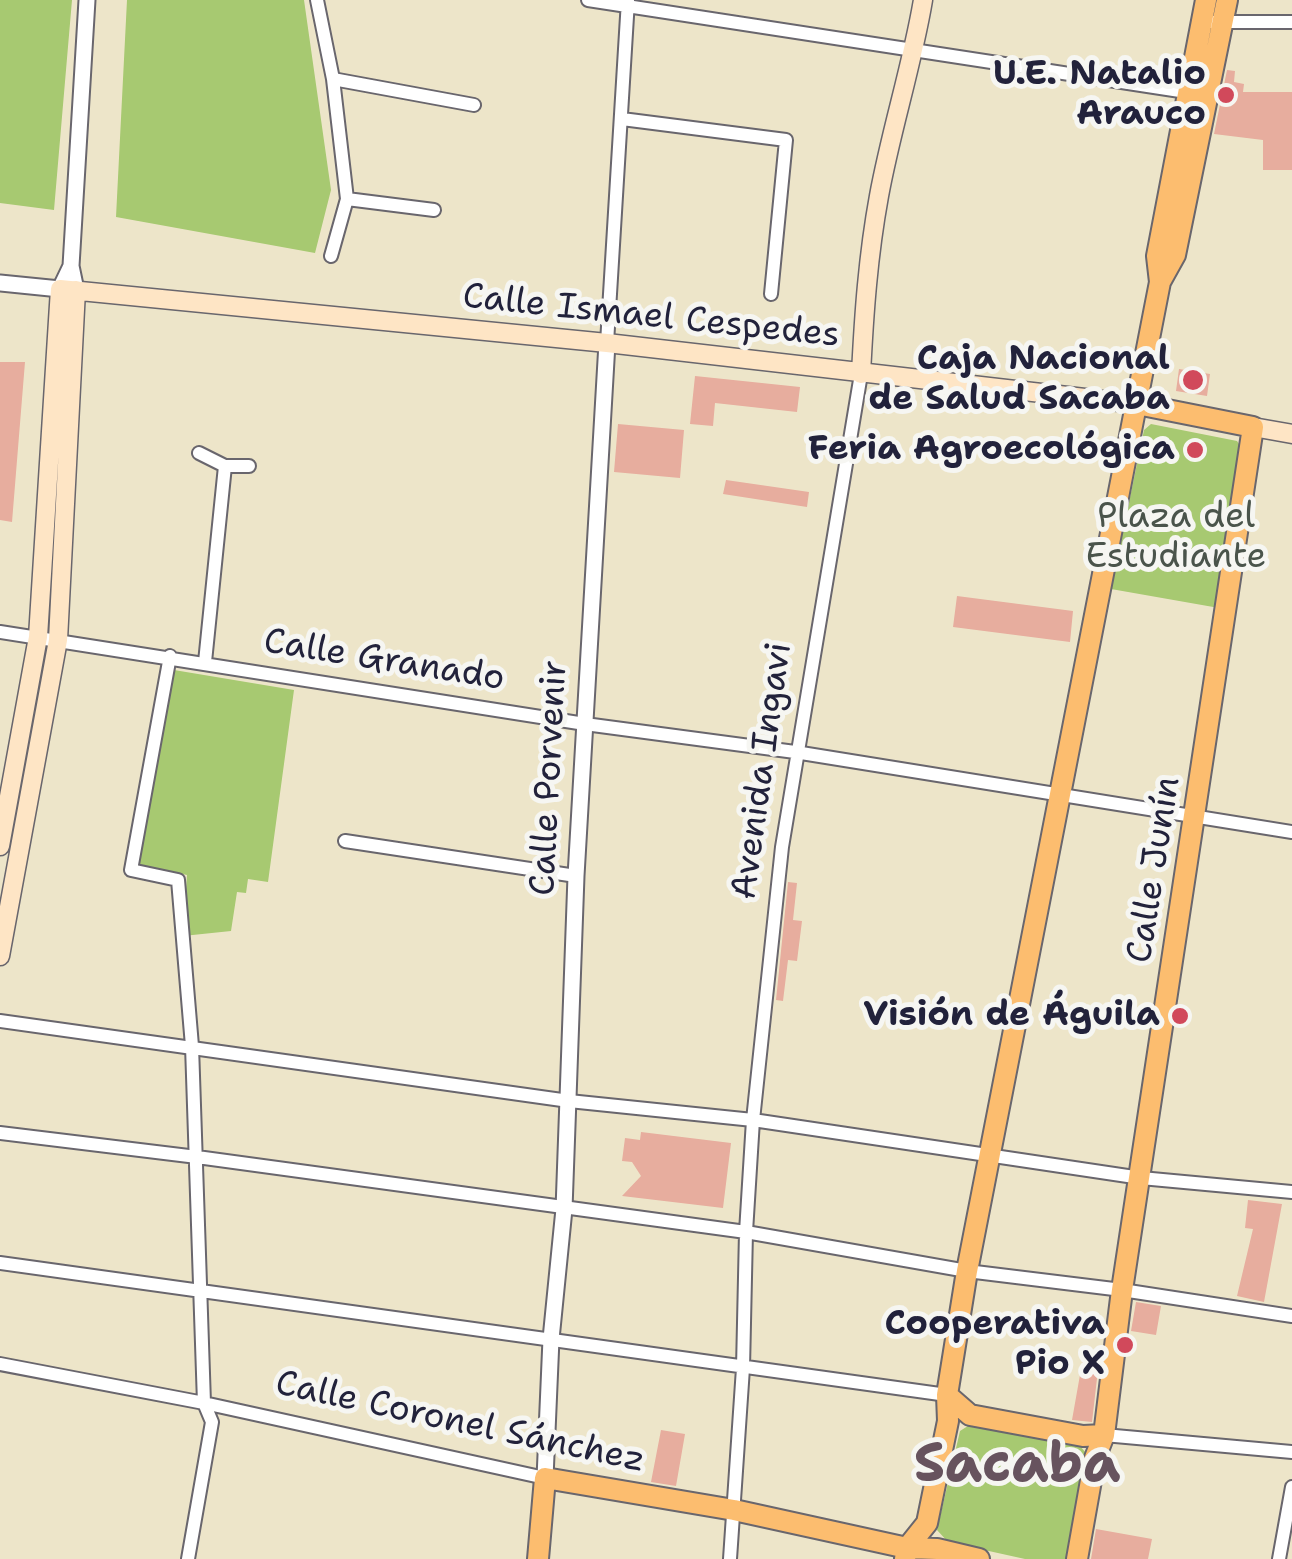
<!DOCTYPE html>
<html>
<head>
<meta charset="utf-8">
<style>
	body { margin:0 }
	canvas { display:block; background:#ede5c9 }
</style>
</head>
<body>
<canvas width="1292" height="1559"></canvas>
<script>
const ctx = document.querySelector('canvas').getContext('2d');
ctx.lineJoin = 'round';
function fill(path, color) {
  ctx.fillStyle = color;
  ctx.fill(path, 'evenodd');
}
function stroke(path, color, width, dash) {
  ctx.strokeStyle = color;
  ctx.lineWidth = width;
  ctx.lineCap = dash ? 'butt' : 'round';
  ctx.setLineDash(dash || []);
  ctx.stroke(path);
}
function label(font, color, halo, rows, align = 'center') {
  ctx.font = font + ' "Shantell Sans",sans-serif';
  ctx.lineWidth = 10;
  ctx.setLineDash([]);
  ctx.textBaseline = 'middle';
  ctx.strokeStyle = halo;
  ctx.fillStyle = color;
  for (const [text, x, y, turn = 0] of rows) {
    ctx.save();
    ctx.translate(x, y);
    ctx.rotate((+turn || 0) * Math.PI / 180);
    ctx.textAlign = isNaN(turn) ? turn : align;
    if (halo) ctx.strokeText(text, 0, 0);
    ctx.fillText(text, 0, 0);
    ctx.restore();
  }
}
fill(new Path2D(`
	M0,0H72L54,210L0,203Z
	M127,0H304L331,190L315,253L116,217Z
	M1151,424L1237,441L1241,447L1219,608L1111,589L1144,430Z
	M174,670L294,690L268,882L248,879L246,893L237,892L231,931L183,936L187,875L137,864Z
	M971,1424L1079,1445L1087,1454L1069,1559H1025L948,1542L937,1530L960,1431Z`), '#a7c971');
fill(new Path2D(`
	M1227,70L1235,71L1234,82L1244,84L1243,92H1292V170H1263V140L1214,134Z
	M0,362H25L12,522L0,520Z
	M1179,369L1210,374L1207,396L1176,391Z
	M695,376L800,387L797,412L715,403L713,426L690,424Z
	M618,424L684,430L680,478L614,472Z
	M726,480L809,492L807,507L723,494Z
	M957,596L1073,611L1070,642L953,627Z
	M788,882L797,883L793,920L802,921L797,961L788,960L783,1001L776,1000Z
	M641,1132L731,1143L723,1208L622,1196L641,1176L632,1162L622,1161L625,1138L640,1140Z
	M1248,1200L1282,1204L1264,1302L1237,1296L1253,1229L1245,1228Z
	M1136,1302L1161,1306L1156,1335L1131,1331Z
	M1083,1358L1099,1361L1092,1422L1072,1420Z
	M661,1430L685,1434L676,1486L651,1482Z
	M1096,1529L1152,1539L1148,1559H1091Z`), '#e7ad9e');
const minor = new Path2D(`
	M317,0L333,79L347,199L331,256
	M588,0L1193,93
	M1202,22H1292
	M333,79L474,105
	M622,119L786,140L771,294
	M347,199L434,210
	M607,343L628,0
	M199,453L225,466H249
	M0,632L585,724L795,752L1292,832
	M170,656L131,870L178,880L192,1046L204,1403L212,1422L188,1559
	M205,662L225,466
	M345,841L576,876
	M0,1021L569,1101L753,1120L1141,1178L1292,1192
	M0,1133L197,1157L746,1232L967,1271L1122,1290L1292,1316
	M0,1263L947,1395
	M0,1364L204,1403L545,1478
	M1104,1435L1292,1452
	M730,1559L743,1368L746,1232L753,1120L782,847L861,374
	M1279,1559L1292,1487`);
const tertiary = new Path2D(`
	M71,266L87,0
	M0,283L60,289L71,266L76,290
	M545,1478L551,1339L564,1209L576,876L607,343`);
const secondary = new Path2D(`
	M861,374C864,314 868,256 879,196C891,130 912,66 923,0
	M1253,427L1292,434
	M0,846L38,637L60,289L607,343L1137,404
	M0,956L58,640L76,290`);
const primary = new Path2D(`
	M1160,282L1157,256L1206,0
	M947,1395L970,1415L1083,1436L1104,1435
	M538,1559L545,1478L734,1510L907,1548L937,1549L979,1559
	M905,1559L907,1548L927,1523L948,1421L947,1395L967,1271L1160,282L1175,255L1227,0
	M1077,1559L1095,1458L1104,1435L1122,1290L1253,427L1137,404`);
stroke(minor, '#69666d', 16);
stroke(tertiary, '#69666d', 19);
stroke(secondary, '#69666d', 21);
stroke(primary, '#69666d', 24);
stroke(minor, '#fff', 12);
stroke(tertiary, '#fff', 15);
stroke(secondary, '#fee5c5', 18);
stroke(primary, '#fcbd6f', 20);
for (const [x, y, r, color] of [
	[1226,95,10,"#d1495b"],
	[1193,380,12,"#d1495b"],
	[1195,450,10,"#d1495b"],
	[1180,1016,10,"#d1495b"],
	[1125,1345,10,"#d1495b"]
]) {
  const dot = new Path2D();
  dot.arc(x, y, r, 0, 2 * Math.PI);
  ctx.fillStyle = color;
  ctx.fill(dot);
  stroke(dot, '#f6f6f2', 4);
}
label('bold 35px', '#22223b', '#f6f6f2', [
	["U.E. Natalio",1206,75],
	["Arauco",1206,115],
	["Caja Nacional",1170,360],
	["de Salud Sacaba",1170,400],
	["Feria Agroecológica",1175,450],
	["Visión de Águila",1160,1016],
	["Cooperativa",1105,1325],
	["Pio X",1105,1365]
], 'right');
label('35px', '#22223b', '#f6f6f2', [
	["Calle Ismael Cespedes",651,317,6],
	["Calle Granado",384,661,9],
	["Avenida Ingavi",763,771,-82],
	["Calle Porvenir",550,778,-87],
	["Calle Junín",1155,870,-81],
	["Calle Coronel Sánchez",460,1423,12]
]);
label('35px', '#4a544b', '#f6f6f2', [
	["Plaza del",1176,518],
	["Estudiante",1176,558]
]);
label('bold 55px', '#67535e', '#f6f6f2', [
	["Sacaba",1017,1467]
]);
</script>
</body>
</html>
